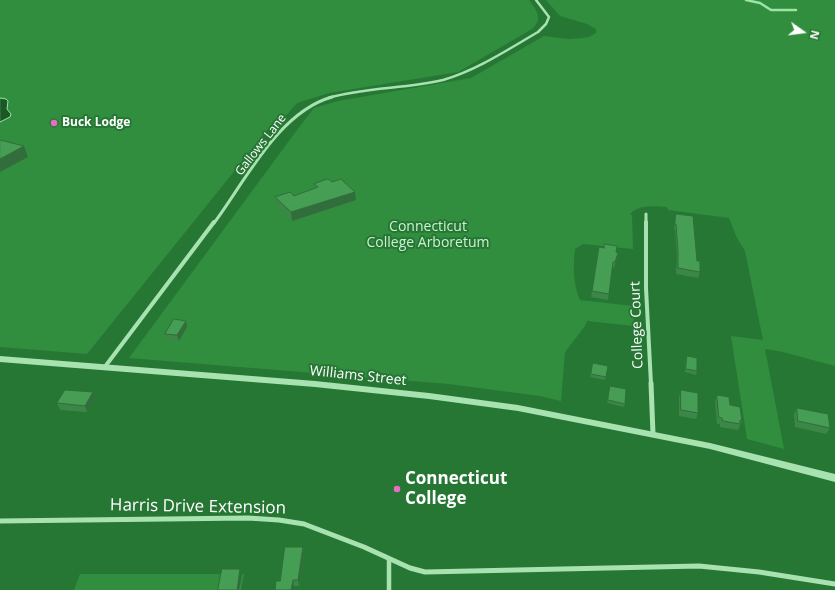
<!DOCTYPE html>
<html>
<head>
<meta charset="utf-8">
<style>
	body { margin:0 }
	#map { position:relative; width:835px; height:590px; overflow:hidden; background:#267734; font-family:"Open Sans",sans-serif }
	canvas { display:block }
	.north { position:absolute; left:783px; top:12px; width:40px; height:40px; -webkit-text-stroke:3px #267734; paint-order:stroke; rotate:104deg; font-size:11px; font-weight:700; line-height:16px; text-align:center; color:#fff }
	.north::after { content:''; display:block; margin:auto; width:14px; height:18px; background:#fff; clip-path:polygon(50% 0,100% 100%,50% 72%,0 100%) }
</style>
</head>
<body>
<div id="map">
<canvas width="835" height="590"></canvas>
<div class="north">N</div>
</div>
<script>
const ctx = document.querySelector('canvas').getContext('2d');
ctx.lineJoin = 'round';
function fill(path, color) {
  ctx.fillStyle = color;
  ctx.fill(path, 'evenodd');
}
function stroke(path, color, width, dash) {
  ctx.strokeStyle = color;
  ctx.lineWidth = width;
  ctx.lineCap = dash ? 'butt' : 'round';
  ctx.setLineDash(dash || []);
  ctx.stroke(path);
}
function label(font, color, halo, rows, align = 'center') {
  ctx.font = font + ' "Open Sans",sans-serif';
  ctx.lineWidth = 4;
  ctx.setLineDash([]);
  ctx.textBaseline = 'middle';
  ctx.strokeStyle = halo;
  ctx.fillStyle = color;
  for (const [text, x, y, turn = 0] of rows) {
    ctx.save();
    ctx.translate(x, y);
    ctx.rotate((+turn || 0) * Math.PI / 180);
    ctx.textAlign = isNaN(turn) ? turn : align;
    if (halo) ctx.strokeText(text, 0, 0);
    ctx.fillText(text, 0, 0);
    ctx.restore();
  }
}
fill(new Path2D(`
	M0,0H529C536,10 544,18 532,29L458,72L329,93L297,103L283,119L278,117L87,354L0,347Z
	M546,0H835V366L783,352L765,349L784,449L747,439L731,336L763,340L745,251L737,238L729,218L668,210L667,207C656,206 638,204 630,214L632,215L633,249L583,244L575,249C573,266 573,284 580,300L633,306L634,326L587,321L585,326L565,352L561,401L540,396L449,384L129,358L297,130L314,108L338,101L471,78L544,36L568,39L583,38L589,37L596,33V29L587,24L560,16Z
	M80,574H244L241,590H74Z`), '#318e3f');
const water = new Path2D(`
	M0,98L6,99L8,101L7,109L11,114L10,117L0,122Z`);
fill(water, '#1a5825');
stroke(water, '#9ce3a6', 1);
stroke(new Path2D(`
	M746,0L760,3L771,10H796`), '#9ce3a6', 2.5);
stroke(new Path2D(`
	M389,559V590`), '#a8e2b1', 4.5);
stroke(new Path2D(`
	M328,98C366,87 405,89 443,80C477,70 507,50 538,32L546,24L549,17L536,0`), '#a8e2b1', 2.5);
stroke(new Path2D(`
	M646,214V223
	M214,223C245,182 278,112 332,97`), '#a8e2b1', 3);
stroke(new Path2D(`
	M646,222V288L651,384
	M104,368L214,222`), '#a8e2b1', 4);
stroke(new Path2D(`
	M651,383L653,434
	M0,521L248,518L279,520L304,524L364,547L410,568L425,572L699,566L759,572L835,584`), '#a8e2b1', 5);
fill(new Path2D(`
	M0,356L315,381L429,393L518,405L710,443L835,474V482L710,449L518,411L429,399L315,387L0,362Z`), '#a8e2b1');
fill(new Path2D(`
	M314,184L356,200L292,221L276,205L275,197L294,196L315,188Z
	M676,214L697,261L700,272L698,278L676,274L677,258L675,230H674L675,220Z
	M599,247L618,253L614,268L612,267L608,300L591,297Z
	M186,321L187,327L179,341L167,340L165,334Z
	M687,356L697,371L696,375L685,372L686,359Z
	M593,363L608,366L605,380L590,377Z
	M610,389L625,404L624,407L607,403Z
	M681,390L698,413L696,419L679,416V397Z
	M717,395L730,405L742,421L738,430L720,427V424H717L715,401Z
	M95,399L87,412L60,410L57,403Z
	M797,408L830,428L826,434L795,427L794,414Z
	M303,547L304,554L299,586H294L280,581Z`), '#3c8748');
fill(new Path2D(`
	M24,146L28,157L0,172V159Z
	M355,192L356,200L292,221L291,212Z
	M186,321L187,327L179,341L177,335Z
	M93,392L95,399L87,412L85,406Z
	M303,547L304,554L299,586L298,580Z
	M240,569L242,575L239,590H237Z
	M293,580L294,586V590H291Z`), '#316e3b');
const building = new Path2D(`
	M0,140L24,146L0,159Z
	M328,179L332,182L341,179L355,192L291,212L275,197L290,192L294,196L318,187L314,184Z
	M676,214L693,216L697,261H700V272L678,268V252L676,224H675Z
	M604,244L617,246L616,252L618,253L615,262H613L609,294L592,291L599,247L604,248Z
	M174,319L186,321L177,335L165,334Z
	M687,356L697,358V371L686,369Z
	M593,363L608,366L606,377L591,374Z
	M610,386L626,389L625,404L608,400Z
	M65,390L93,392L85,406L57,403Z
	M681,390L698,393V413L681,410Z
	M717,395L729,397L730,405L740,407L742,421L740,420V424L723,421L722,418L719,417Z
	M797,408L828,414L830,428L798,421Z
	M285,547H303L298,580H293L291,590H275L276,581H280Z
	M222,569H240L237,590H218Z`);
fill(building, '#469d54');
stroke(building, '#316e3b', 1);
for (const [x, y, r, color] of [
	[54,123,4,"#eb6dc3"],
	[397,489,4,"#eb6dc3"]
]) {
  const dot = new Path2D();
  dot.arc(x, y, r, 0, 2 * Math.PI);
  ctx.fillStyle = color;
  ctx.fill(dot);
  stroke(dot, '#267734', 1.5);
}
label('bold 12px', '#fff', '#267734', [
	["Buck Lodge",62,123]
], 'left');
label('12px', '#fff', '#267734', [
	["Gallows Lane",261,145,-52]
]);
label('14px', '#caf2d0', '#267734', [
	["Connecticut",428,227],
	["College Arboretum",428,243]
]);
label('14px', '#fff', '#267734', [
	["College Court",637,325,-92],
	["Williams Street",358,376,6]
]);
label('bold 17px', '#fff', '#267734', [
	["Connecticut",405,479],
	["College",405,499]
], 'left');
label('17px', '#fff', '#267734', [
	["Harris Drive Extension",198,507,1]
]);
</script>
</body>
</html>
